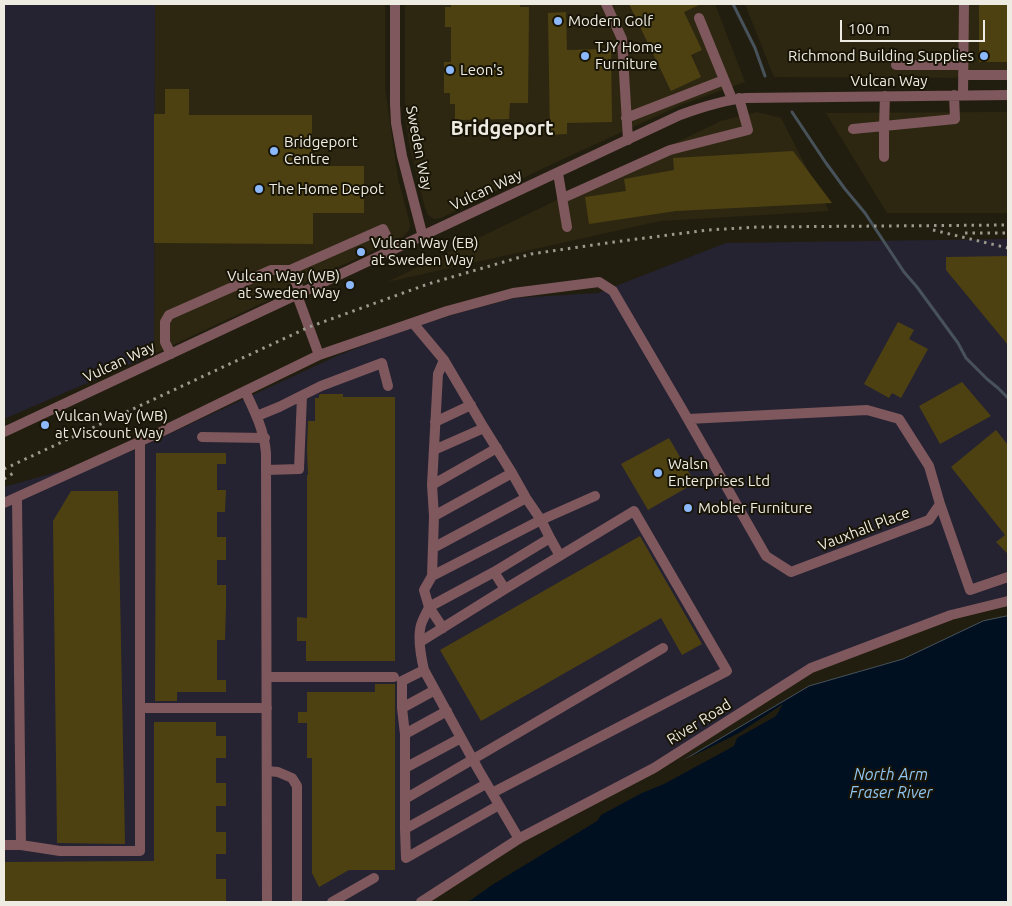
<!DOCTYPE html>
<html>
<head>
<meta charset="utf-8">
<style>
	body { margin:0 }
	#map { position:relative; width:1012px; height:906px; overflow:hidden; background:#221e0f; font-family:Ubuntu,sans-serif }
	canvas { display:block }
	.frame { position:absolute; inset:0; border:5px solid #eeece2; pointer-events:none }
	.scale { position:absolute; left:840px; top:20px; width:145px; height:22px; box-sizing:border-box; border:2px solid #eeece2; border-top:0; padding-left:6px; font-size:15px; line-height:18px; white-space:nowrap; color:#eeece2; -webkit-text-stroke:4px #181406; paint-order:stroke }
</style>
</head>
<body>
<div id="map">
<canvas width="1012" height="906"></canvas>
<div class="frame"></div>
<div class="scale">100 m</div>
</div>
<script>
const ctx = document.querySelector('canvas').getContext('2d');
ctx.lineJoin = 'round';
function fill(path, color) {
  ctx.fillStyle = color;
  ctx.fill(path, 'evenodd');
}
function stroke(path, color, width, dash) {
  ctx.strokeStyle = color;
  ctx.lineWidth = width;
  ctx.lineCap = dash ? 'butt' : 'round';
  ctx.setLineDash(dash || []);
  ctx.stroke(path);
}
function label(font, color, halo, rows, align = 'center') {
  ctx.font = font + ' Ubuntu,sans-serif';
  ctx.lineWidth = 4;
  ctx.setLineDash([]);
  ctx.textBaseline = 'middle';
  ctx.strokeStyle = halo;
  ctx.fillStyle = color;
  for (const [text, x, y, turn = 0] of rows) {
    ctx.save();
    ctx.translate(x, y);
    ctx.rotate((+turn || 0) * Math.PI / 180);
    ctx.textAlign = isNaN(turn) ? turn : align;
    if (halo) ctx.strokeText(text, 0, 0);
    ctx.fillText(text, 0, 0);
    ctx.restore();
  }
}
fill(new Path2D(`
	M155,4H385V88L398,179L410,224L409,230L404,236L154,354Z
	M405,4H715L745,82L683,104L550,165L441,218L434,219L428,215L425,208L410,148L406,121L405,99Z
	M745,4H1008V78L774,77Z
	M757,112L781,118L829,211L660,221L387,282L721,121Z
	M1008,112V213H887L826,113Z`), '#2d2712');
fill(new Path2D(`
	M4,4H155L154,354L4,419Z
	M1008,239V601L951,615L811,668L654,768L520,838L421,902H4V487L132,451L339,355L407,329L462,312L515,298L598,293L726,243Z`), '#252232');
const water = new Path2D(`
	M1008,616V902H445L486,877L809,686L903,659L983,621Z`);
fill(water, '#001021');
stroke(water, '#47525b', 1);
fill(new Path2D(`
	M783,704L776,716L737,738L734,746L664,784L642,793L601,815L597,821L492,885L471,900L465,902H443L444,900L485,874L669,766L703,751L739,733Z`), '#221e0f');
stroke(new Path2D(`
	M733,4L755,48L765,76
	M792,112L826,163L845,189L865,213L904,272L917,287L958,343L966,358L987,379L998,388L1008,398`), '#47525b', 3);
fill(new Path2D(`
	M451,4H520V7H529L528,103H510L509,119L455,120V104H450V93H444V62H451V27H445V7H451Z
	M629,4H701L684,12L702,50L691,55L701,77L671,91Z
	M979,4H1008V62H979Z
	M566,12L567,50L611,49L612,122L567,123V134L550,135L548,13Z
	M165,89H189V115H312V166H364V213H313V244L154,243V114H165Z
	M793,151L832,203L676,211L589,224L585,197L626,191L624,179L674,170L673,158Z
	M1008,256V345L946,270V257Z
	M898,322L914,330L909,339L928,349L901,398L892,393L889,398L864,384Z
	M962,382L991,416L940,444L919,406Z
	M321,394H343V397H395V661H306V641H297V617L307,618V475H308L307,449L308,421H315V398H319V395Z
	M996,430L1008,445V554L996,542L1005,535L951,467Z
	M669,438L695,483L648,510L621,464Z
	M156,453H226V464H217V490H226L225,512H217V537H226V560H217V585H226V607L225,640H217V680H226V692H177V701H155Z
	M71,491H118L125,844L57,843L53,521Z
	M640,536L702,644L682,655L661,618L481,721L440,650Z
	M375,684H395V870H349L319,887L312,873V758H307V723H298V712H307V692H375Z
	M154,722H216V736H226V758H216V783H226V806H216V832H226V854H216V879H226V901L4,902V862L154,861Z`), '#4e4111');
stroke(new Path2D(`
	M395,4V104L396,123L402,156L423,237
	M606,4L622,39L628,140
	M699,18L732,99
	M896,65H963
	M963,75H1007
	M963,95L964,4
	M885,96L884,126L955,119L954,95
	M626,118L724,80
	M853,129L884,126V157
	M558,173L567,227
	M563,198L670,150L748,130L739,98
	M290,270L301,293
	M297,295L319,355
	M413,323L444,360L484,428L512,473L526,498L541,520L550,538L494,572L429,607C427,612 424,617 422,622C417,634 421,657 424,670L478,769L519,839
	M171,354L165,342V322L169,315L271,270H290L383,229L393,250
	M245,391C255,412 264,430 266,453L267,902
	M257,416L279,407L321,386L382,363L388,386
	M435,422L471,405
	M4,432L680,115C702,107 723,100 746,98L1008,95
	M202,437L265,438
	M434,450L484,428
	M266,470L299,469L302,396
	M432,485L497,448
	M4,503L163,431L319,355L447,311L513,293L599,282L613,291L682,409L766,556L791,572L929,520L940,504L929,466L899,419L867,410L688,419
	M940,504L970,590L1008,577
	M434,516L512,473
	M550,538L560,556
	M433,548L526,498
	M494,572L505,589
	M432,576L434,516L432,485L438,374L444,360
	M443,628L429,607L424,590L432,576L541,520L595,496
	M420,642L505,589L634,511L727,671L492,793
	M267,677H394
	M140,708H267
	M402,708V681L424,670
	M405,734L447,711
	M405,768L461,738
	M267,771L278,772L292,778L297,786V902
	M405,799V734L402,708L435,690
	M499,805L406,858L405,829V799L663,648
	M405,829L486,784
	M4,845H21L17,498
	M21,845L60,851H140V442
	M332,902L374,878
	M421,902L520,838L654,768L811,668L951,615L1008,601`), '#7e585c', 10);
stroke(new Path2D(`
	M933,230L1008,248
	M965,233H1008
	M4,469L309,327L428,284L531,254L614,242L708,230L758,227L1008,225
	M4,479L15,472`), '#9b988c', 3, [2.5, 5]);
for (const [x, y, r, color] of [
	[558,21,5,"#8cb9fc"],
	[585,56,5,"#8cb9fc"],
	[984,56,5,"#8cb9fc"],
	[450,70,5,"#8cb9fc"],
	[274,151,5,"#8cb9fc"],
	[259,189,5,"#8cb9fc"],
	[361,252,5,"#8cb9fc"],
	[350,285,5,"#8cb9fc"],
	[45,425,5,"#8cb9fc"],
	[658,473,5,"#8cb9fc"],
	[688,508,5,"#8cb9fc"]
]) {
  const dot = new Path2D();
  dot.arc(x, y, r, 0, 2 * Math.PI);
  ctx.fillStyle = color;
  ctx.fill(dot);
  stroke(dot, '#181406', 2);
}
label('15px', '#eeece2', '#181406', [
	["Modern Golf",568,21],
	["TJY Home",595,47],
	["Furniture",595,64],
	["Richmond Building Supplies",974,56,"right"],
	["Leon's",460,70],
	["Bridgeport",284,142],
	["Centre",284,159],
	["The Home Depot",269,189],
	["Vulcan Way (EB)",371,243],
	["at Sweden Way",371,260],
	["Vulcan Way (WB)",340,276,"right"],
	["at Sweden Way",340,293,"right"],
	["Vulcan Way (WB)",55,416],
	["at Viscount Way",55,433],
	["Walsn",668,464],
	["Enterprises Ltd",668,481],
	["Mobler Furniture",698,508]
], 'left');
label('15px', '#eeece2', '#181406', [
	["Vulcan Way",889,81],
	["Sweden Way",419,148,79],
	["Vulcan Way",486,190,-25],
	["Vulcan Way",119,362,-25],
	["Vauxhall Place",864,529,-21],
	["River Road",699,722,-32]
]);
label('italic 16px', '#8fc5f2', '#181406', [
	["North Arm",891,775],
	["Fraser River",891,793]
]);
label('bold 20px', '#eeece2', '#181406', [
	["Bridgeport",502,128]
]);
</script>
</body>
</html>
